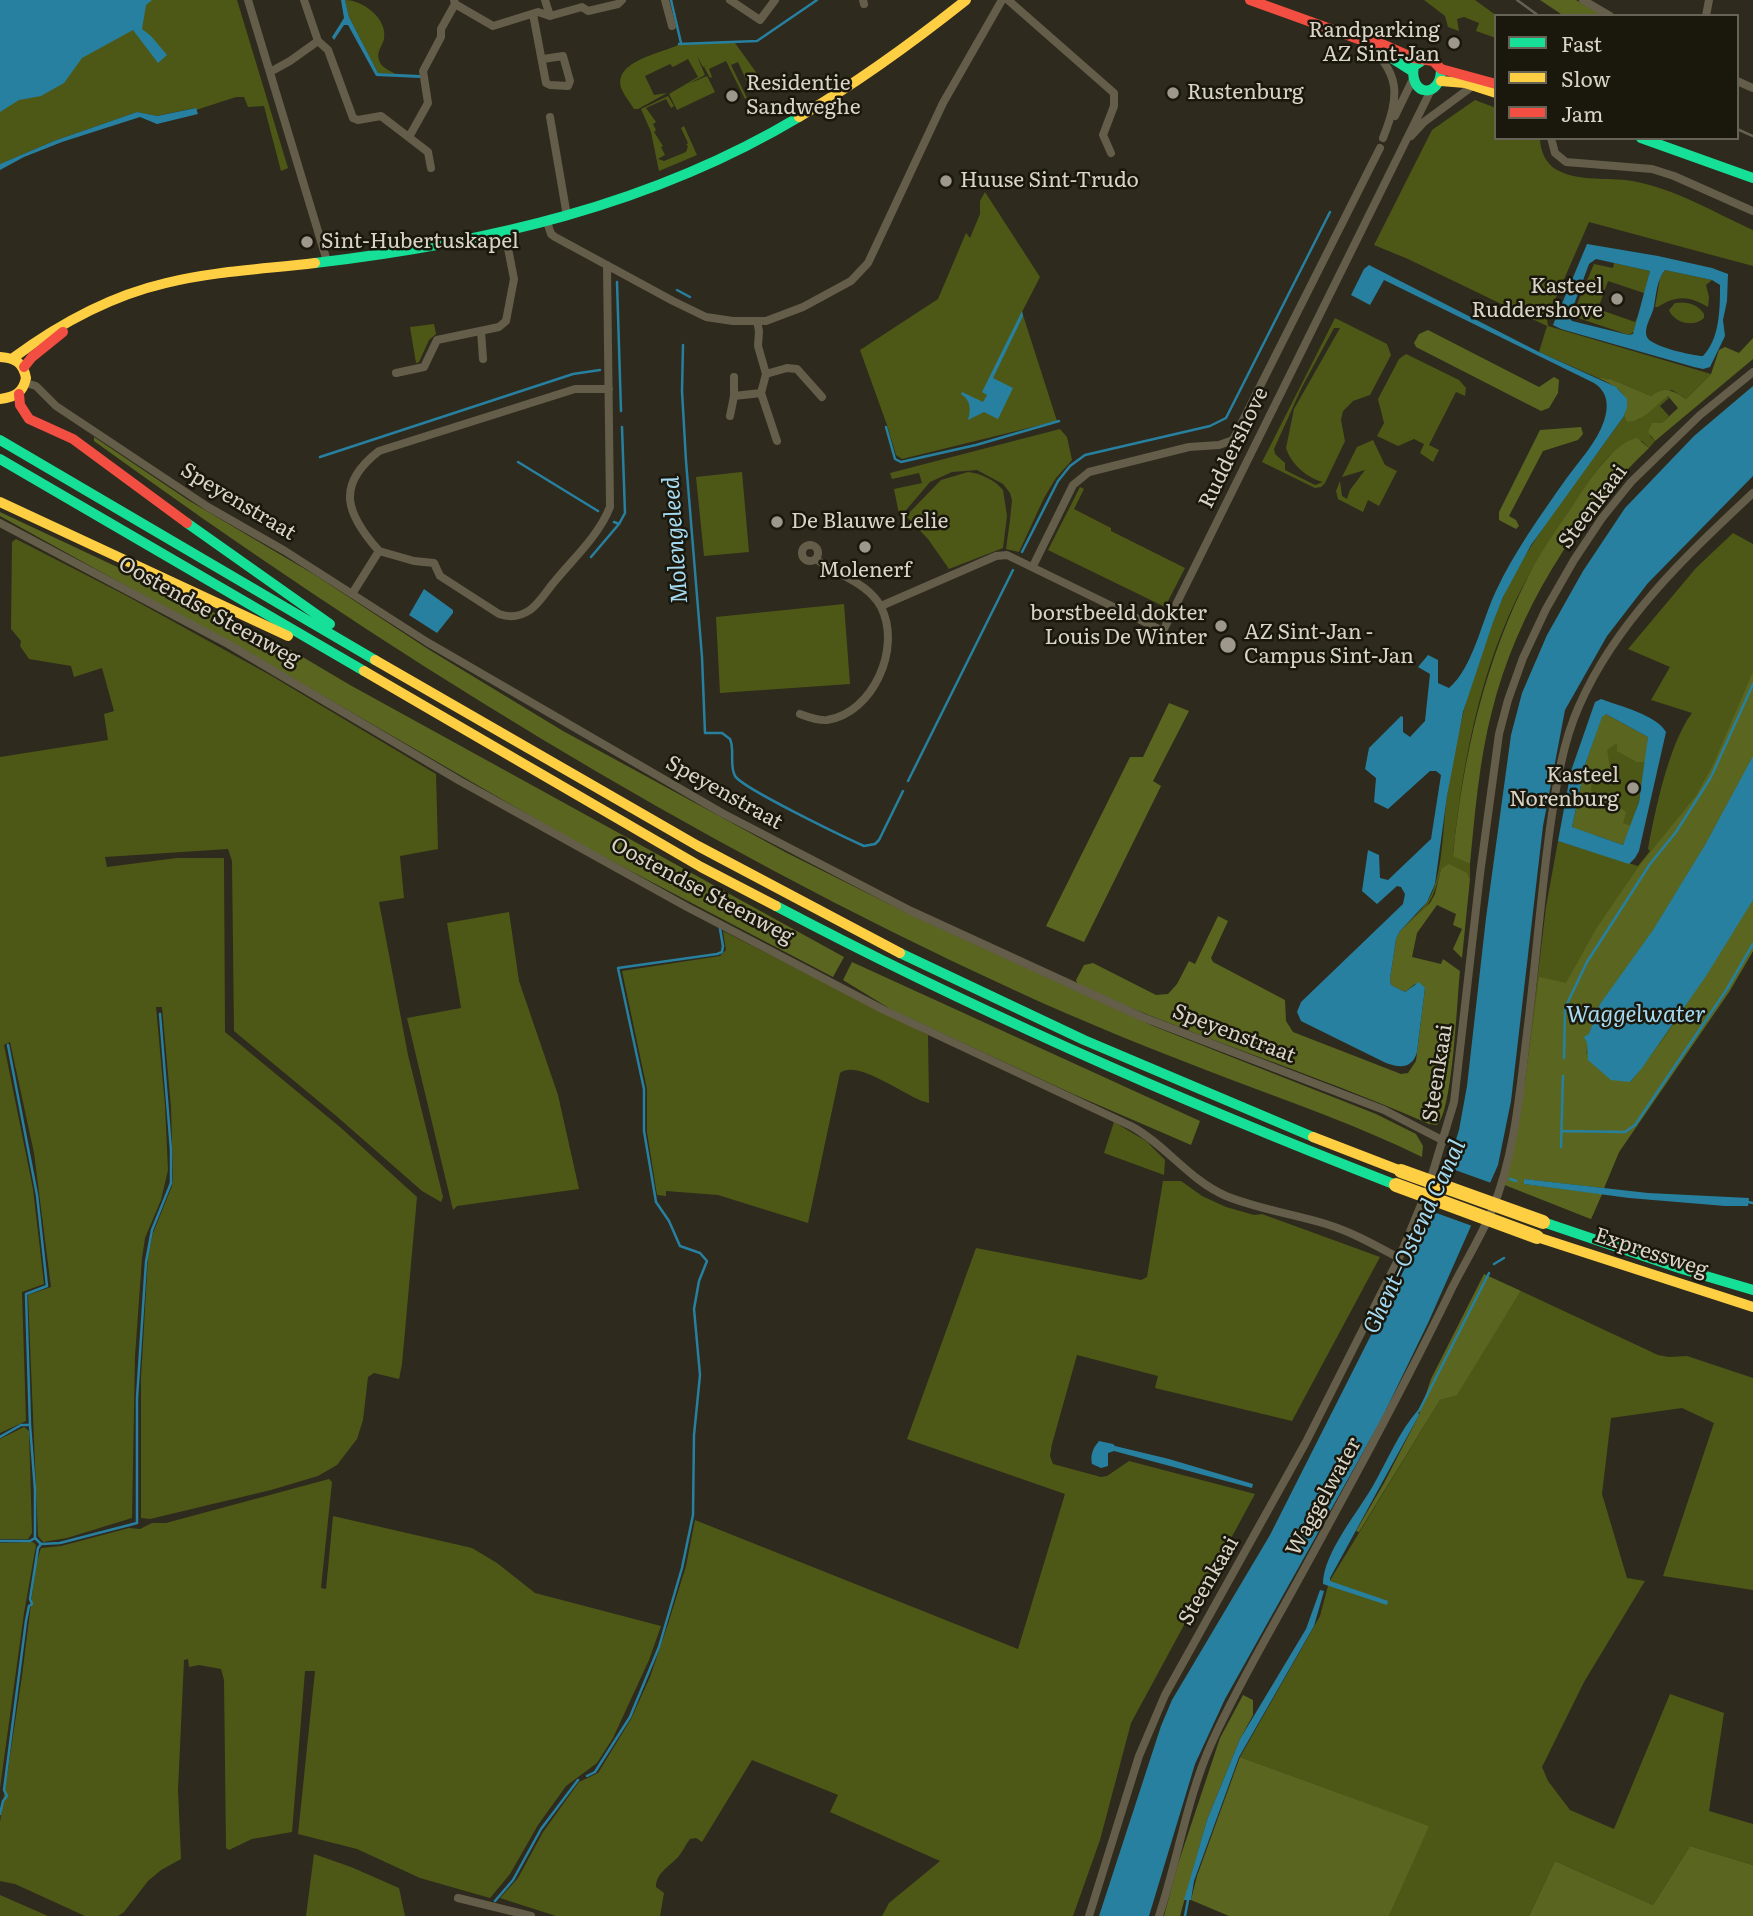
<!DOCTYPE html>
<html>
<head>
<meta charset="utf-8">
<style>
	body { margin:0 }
	#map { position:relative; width:1753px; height:1916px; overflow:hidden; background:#2e2a1d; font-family:Literata,serif }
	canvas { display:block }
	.legend { position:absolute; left:1494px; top:14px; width:245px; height:126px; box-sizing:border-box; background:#1a170c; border:2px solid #666356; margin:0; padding:9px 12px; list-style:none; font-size:21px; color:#d9d4c6 }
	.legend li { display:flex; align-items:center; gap:14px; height:35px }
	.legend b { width:35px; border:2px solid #666356 }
</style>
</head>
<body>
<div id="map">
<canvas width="1753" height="1916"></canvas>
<ul class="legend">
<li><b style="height:9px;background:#16e098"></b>Fast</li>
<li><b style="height:9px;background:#ffcf43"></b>Slow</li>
<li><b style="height:9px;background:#f24e42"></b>Jam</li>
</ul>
</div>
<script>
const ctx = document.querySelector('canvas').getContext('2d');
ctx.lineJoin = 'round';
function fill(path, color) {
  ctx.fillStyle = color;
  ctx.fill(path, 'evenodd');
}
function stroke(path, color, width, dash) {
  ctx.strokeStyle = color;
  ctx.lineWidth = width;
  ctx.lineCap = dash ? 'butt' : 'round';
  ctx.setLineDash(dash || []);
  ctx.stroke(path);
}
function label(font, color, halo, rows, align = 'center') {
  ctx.font = font + ' Literata,serif';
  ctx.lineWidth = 5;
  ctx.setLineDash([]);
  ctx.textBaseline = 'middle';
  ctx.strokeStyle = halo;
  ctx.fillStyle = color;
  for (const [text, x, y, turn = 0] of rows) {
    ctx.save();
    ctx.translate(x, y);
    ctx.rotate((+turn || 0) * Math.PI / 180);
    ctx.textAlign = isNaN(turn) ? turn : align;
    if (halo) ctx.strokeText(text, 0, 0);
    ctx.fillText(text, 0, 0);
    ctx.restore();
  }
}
fill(new Path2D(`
	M0,0H237L288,168L281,171L264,106L248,107L244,97H236L196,110L195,108L156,116L137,112L54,141L0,164Z
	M345,0C363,0 388,19 384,39C382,47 376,52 379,60C381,68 390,70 395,74L378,73L349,17Z
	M1424,0H1475L1497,16L1496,38L1476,31L1479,23L1464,17L1457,19L1459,31L1448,27L1445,16Z
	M682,43H735L758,75L747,82L738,62L731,65L747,98L745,99L726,61L709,69L712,77L710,78L704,67L708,65L703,67L697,56L705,75L688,84L707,76L715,92L677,110L669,94L698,77L688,59L673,67L670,64L645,76L654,95L667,93L638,109H634C630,103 625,96 622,90C610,60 666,53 682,43Z
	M668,96L674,106L671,108L666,99L646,108L656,122L653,124L656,130L654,132L663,146L661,147L665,155L658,159L664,161L686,152L688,146L686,145L688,143L681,128L684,126L697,155L659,171L651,132L641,109Z
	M1475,100L1496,108V138H1540C1540,151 1546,164 1557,170C1579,182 1608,177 1632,181C1674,188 1715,213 1753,230V266L1589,222L1547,318L1548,326L1711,374L1686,399L1672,390L1651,396L1611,379L1596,377L1539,352L1547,326L1408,259L1374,245L1432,130Z
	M985,192L1040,277L1022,312L1057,421L902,459L896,455L887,425L860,350L938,299L966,233L970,238L980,214V201Z
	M1614,263L1650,271L1643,299L1644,293L1608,281L1598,309L1635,322L1640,312L1635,331L1629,335L1572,316L1594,264L1613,268Z
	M1665,270L1712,280L1706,285L1709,297L1708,307C1689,296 1677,295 1658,307H1655L1660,278Z
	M1675,303C1686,301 1698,304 1704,314V318C1694,328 1674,323 1669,310Z
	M1335,318L1387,344L1391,355L1370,395L1353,401L1343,411L1341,420L1345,441L1325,483L1321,487L1315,488L1262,462ZM1334,328H1340L1294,409L1286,448C1291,464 1307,478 1323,482L1315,485L1285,470V463L1275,454L1274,449L1302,387Z
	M434,324L436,334L429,340L419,362L416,363L410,327Z
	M1406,354L1459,380L1466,388L1465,396L1456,392L1429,445L1439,450L1433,462L1420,453L1424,444L1414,439L1398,446L1377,436L1384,423L1378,399L1399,359Z
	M1667,396L1669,398L1660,406L1669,416L1650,436L1655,441L1649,448L1642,441C1634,444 1625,446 1617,450C1602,458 1576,501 1566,517C1555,533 1543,549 1534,566C1483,653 1463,756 1453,855L1470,864V879L1467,873L1441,869C1432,906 1427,907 1400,931C1410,920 1424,909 1431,895C1443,871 1443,824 1447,796C1455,736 1471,677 1493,621C1522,545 1577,483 1624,416L1626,421L1638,420Z
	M1060,429L1067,437L1072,460L1056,478L1044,498L1019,552L1006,549L1010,520L1012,500L1010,493L1003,484L977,470L952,472L930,482L901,516L899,514L894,489L922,483L919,473L892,479L890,473Z
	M1373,440L1385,465L1397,471L1379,506L1368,500L1363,512L1338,499L1336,491L1340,481L1342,496L1347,499L1350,490L1365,470L1342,477L1357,447Z
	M742,472L749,552L704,556L696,477Z
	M968,472C980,473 995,480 1003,490L1007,516L1003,548L949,569L928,539L906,516L941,480Z
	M1080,487L1084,489L1074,509L1111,528V531L1185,568L1165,607L1048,550Z
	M1733,533L1753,544V951L1729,992L1619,1152L1604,1188L1524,1179V1184L1602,1194L1591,1219L1505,1185L1525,1082L1546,907L1558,841L1638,866L1650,851L1648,849C1655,811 1669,743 1692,713L1651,700L1670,667L1628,649L1696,568Z
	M16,539L127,596L270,675L436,774L438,849L400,856L404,898L379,902L408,1055L443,1197L441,1202L422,1191L334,1114L234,1031L232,861L228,849L105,857L107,867L177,858H224L225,1032L340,1127L417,1197L402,1364L399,1379L374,1373L368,1377L363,1420L357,1439L337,1465L318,1476L271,1490L150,1519L141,1518V1378L148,1257L153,1233L172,1186L173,1177L171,1107L162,1007H156L165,1105L168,1170L161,1200L145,1238L142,1258L135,1356L132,1518L67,1538L43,1542L38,1536L28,1295L51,1287L34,1153L10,1042L4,1045L33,1189L44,1284L22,1292L26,1421L0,1433V757L108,740L104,714L114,711L102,668L74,677L71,666L29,659L20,646L21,641L11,629L12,542Z
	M844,604L850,684L720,693L716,617Z
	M1600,721L1649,742L1639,801L1631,826L1593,836L1574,829Z
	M509,912L519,981L558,1095L579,1189L457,1206L453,1210L407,1018L461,1008L447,923Z
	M723,931L928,1035L929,1103C908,1099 858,1058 840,1073L808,1223L718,1195L666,1191V1196L657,1195L647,1132V1089L622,971L720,956L726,950Z
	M1114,1122L1146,1141L1165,1160L1164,1175L1104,1153Z
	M1163,1181H1181L1202,1196L1226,1207L1254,1215L1262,1214L1380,1257L1292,1421L1155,1388L1158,1376L1077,1355L1052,1444L1050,1456L1053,1464L1101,1477L1107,1476L1129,1461L1255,1494L1131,1723L1100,1840L1073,1916H882L889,1903L940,1861L830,1812L838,1795L752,1760L702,1842L696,1838L690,1839C685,1845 682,1854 676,1859C668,1867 656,1874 656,1887L664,1893L660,1916H556L500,1898L518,1878L543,1832L579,1782L598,1773L631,1719L650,1677L668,1624L686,1566L695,1520L1018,1649L1065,1494L907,1439L976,1248L1141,1280L1147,1277Z
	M1521,1291L1658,1355L1669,1357L1687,1356L1753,1378V1590L1663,1576L1714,1423L1682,1408L1611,1418L1602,1494L1627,1578L1645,1581L1584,1682L1542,1767L1548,1781L1570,1810L1614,1829L1670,1694L1724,1713L1709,1811L1753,1824V1865L1690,1846L1653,1905L1555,1861L1529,1916H1389L1428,1826L1240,1757L1320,1616L1329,1582L1440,1400L1457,1394Z
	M24,1427L29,1431L32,1533L28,1539H0V1439Z
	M329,1479L332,1482L321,1588L326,1589L333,1516L472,1548L497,1563L535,1593L661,1626L649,1660L613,1738L597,1763L566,1786L538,1825L510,1874L490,1898L420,1878L357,1849L298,1834L315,1671H305L292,1832L252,1839L229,1850L226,1848L224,1680L221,1669L199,1665L189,1667L188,1659L184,1660L178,1790L181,1859L161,1870L148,1881L124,1912L118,1916H85L15,1884L0,1881V1822L22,1676L36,1564L41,1548L61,1546L129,1528L140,1529L152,1523H166Z
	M33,1542L36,1545L24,1613L0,1788V1543Z
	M314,1854L351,1867L399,1888L405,1916H306Z
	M0,1895L48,1916H0Z`), '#4e5816');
fill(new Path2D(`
	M1540,0H1576L1603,16H1564Z
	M1428,330L1539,387L1554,377L1559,380L1558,393L1549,408L1541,411L1416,347L1414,343L1419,334Z
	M1753,338V359L1655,441L1648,432L1652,423H1662L1678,408L1668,396C1656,404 1641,425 1626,421L1624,416C1633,394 1614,385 1596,377L1611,379L1651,396C1665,386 1673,390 1686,399L1711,374L1719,350L1725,347L1739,353Z
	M1581,427L1583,434L1578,440L1543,451L1509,516L1516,520L1519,526L1516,529L1499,520V512L1540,430Z
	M94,437L188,500L315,575L428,649L563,731L787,853L911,915L1153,1026L1376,1114L1416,1134L1423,1146L1422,1157C1361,1127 1296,1104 1232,1080C1159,1052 1085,1023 1014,990C688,840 383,651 94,441Z
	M1637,438L1649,448C1575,518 1517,612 1492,711C1479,761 1475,813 1470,864L1453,856C1463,756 1485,659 1532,569C1544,546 1561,524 1575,502C1588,482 1613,443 1637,438Z
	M0,512L279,643L350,685L844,957L833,977L579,844L289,676L0,516Z
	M1753,672V756L1705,845L1653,930L1600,1004L1589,1034L1585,1040L1587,1043L1586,1054L1631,1082L1665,1037L1753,900V951L1729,992L1619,1152L1604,1188L1524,1179V1184L1602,1194L1591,1219L1505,1185L1525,1082L1539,977L1566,983L1596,929L1639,866L1696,796L1713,765Z
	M1169,703L1189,711L1153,781L1161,786L1084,942L1046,926L1130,757H1143Z
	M1606,714L1648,737L1646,762H1637L1617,751V743L1607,750L1611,774L1605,776L1597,770L1592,774L1591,791L1605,796L1626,812L1623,823L1631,826L1623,845L1572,827L1586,762L1600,721L1603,715Z
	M1449,864L1467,873L1470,879L1462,958L1453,949L1462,929L1453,925L1456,914L1437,905L1417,933L1412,957L1441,964L1443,959L1460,971C1457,998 1453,1111 1437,1125L1429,1124C1314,1073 1193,1037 1078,985L1076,980L1084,965L1093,963L1156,995L1168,994L1177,984L1189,961L1195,964L1218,916L1228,921L1211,958L1213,962L1285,1000L1286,1021L1293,1032L1401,1074L1408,1073L1416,1061L1425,988L1415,984L1405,992L1391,985L1390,979L1396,939L1400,931L1430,903L1435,894L1441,869Z
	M852,962L1200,1121L1191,1145L1073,1094L892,1010L843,980Z
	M1484,1274L1521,1291L1457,1395L1440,1400L1359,1532L1356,1531L1384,1483L1419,1415L1431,1379Z
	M1243,1695L1253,1700V1715L1240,1739L1207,1820L1180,1916H1164L1178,1864L1220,1738Z
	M1240,1757L1429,1826L1389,1916H1229L1191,1900L1197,1876Z
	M1690,1846L1753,1865V1916H1529L1555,1861L1653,1905Z`), '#5a6620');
fill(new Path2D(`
	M0,0H152L146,5L142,29L151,36L167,55L158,63L133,30L82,58L64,83L41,96L19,100L0,112Z
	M341,0H345L349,17L378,73L420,75V78L376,76L348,25H344L334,40L332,37L344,18Z
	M196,108L198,114L157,124L140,117L62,142L24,157L0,170V164L54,141L137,112L157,116Z
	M1587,244L1658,256L1712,268L1728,274L1727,301L1723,320L1725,336L1710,367L1703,369L1694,367L1561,329L1553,325ZM1596,259L1650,271L1633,334L1629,335L1572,321L1569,318L1589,264ZM1665,270L1712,280L1720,285C1720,309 1720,338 1703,356C1693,356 1650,346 1647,337C1643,327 1653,315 1654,306C1656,295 1657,279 1665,270Z
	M1369,265L1539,352L1616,387L1627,399V407L1624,416L1531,545L1503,597L1493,622L1463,712L1447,796L1435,884L1427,902L1400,931L1396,939L1390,979L1391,985L1405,992L1419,982L1425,988L1417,1052C1412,1069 1400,1068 1386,1063L1307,1024L1301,1021L1297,1012L1301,1002L1403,904L1405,894L1401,887L1397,886L1377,904L1362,891L1368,850L1379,855L1380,878L1388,880L1431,839L1441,775L1436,771H1430L1388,809L1374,802L1376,778L1365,769L1369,748L1401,716L1403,717V732L1410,737L1425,721L1430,674L1418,667L1428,655L1438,660V683L1449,688C1472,669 1482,621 1495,593C1514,552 1540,516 1566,479C1579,461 1597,442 1604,421C1609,406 1608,392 1594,383L1384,280L1370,305L1351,295L1364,269Z
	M1022,311L1023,316L993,378L1013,388L998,419L984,412L968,420C971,410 971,400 961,394L962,392L983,402L987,395L982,392Z
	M1753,386V476L1648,583L1607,636L1565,710L1543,826L1511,1101L1498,1165L1428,1323L1381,1420L1225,1699L1195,1764L1149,1916H1099L1161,1726L1172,1700L1270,1535L1419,1240L1439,1193L1459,1130L1467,1086L1486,918L1511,735L1522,693L1547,635L1583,571L1625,508L1694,436Z
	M424,589L453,610V613L437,633L409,615Z
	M1601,699C1619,706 1657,715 1666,732L1639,851L1635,858L1629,864L1558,841L1571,771L1595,702ZM1606,714L1648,737L1639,802L1623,845L1572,827L1586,762L1602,717Z
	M1753,756V900L1706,976L1642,1068L1630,1082L1611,1080L1588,1060L1587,1043L1584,1037L1589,1034L1600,1004L1653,930L1705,845Z
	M1524,1179L1648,1193L1749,1198L1748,1206H1725L1629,1198L1524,1184Z
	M1418,1410L1419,1415L1330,1578V1581L1388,1601L1387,1605L1323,1584C1323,1553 1359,1511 1374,1484C1388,1459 1399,1432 1418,1410Z
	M1099,1441L1113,1444L1115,1446L1169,1459L1253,1484L1252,1488L1114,1451L1108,1453V1466L1101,1468L1092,1464C1090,1455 1093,1448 1099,1441Z
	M1320,1590L1324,1591L1314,1626L1239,1757L1194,1881L1191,1900H1184L1207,1820L1240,1739L1306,1629Z`), '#2780a0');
fill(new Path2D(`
	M1444,1166L1494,1184L1475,1227L1428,1210Z`), '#2e2a1d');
stroke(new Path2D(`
	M671,0L681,43
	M679,44L757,41L817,0
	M617,282L621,411
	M677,290L690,297
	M683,345L682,391L686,461L702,657L705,733H722L730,739C735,750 729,765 735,776C742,788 844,837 864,846L875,844L879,840L903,791
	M886,427L895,459L901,462L976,445L1059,421
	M320,457L573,374L600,370
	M518,462L598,511
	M619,524L625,513L622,427
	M1022,552L1058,481L1070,466L1085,455L1210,426L1226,418L1330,212
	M591,557L619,524L614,522
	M908,781L1013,570
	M1564,1058L1565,1008L1587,962L1650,864L1676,832L1711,777L1753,684
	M1562,1131L1625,1132L1635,1125L1727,989L1753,944
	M1561,1147L1563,1076
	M1510,1179L1516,1181
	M1748,1202L1753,1203
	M1494,1264L1504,1258
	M1419,1411L1489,1273
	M0,1437L21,1425H30
	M35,1538L41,1544L60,1543L137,1523V1398L146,1262L152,1230L171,1183V1150L160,1014
	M0,1541H30L35,1538V1490L30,1425L26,1294L47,1286L37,1195L8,1045
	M587,1776L595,1772L630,1717L659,1647L682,1568L693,1515L694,1435L700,1375L694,1309L699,1281L707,1261L700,1253L680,1246L669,1221L656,1202L644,1131V1089L618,968L717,954L722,952L723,946L720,929
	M0,1814L3,1801L7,1796L4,1790L26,1621L29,1606L32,1604L30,1599L38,1548L41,1544
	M495,1901L513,1880L541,1829L578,1780
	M1185,1916L1188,1900`), '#2780a0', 2.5);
stroke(new Path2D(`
	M248,0L327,261
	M304,0L318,41
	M454,0L455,4L493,26L538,12L550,16L582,7L588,11L618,4L622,0
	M545,0L550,16
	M665,0L672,26
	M730,0L760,20L775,0
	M863,0L864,4
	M1008,0L1114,93V106L1103,135L1111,153
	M1583,0L1610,16
	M533,14L546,83L550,85L568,86L570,81L563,56L543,59
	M1706,16L1709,0
	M1365,41C1401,74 1400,95 1383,138
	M270,72L290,61L318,41L328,50L353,118L358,120L381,116L428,152L431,168
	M1737,81L1753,88
	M1395,116L1412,81
	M550,117L567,216
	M1411,136L1424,122L1474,85
	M409,137L428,103L423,71L441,37V29L455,4
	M1551,138L1555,153L1566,162L1652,169L1674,176L1753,211
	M547,222L551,234L555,237L673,301L706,317L733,321H766L803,307L851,281L868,263L943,103L1002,0
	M757,321L759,331L758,346L766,374L761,393L777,441
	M481,331L483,359
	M396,373L424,367L437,340L499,327L506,321L514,279L505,233
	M766,374L787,368L797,369L822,397
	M26,383L36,386L56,406L208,507L285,551L427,642L722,813L911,911L1142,1017L1384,1110L1444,1141
	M734,396L761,393
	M730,416L734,396V377
	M0,523L228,644L460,781L687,907L882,1009L1131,1126C1166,1145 1189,1180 1226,1196C1258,1209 1293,1214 1326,1224C1352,1232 1375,1245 1399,1258
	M802 553a8 8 0 1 1 16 0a8 8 0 1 1-16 0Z
	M379,551L414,561L434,563L440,576L499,614C510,618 521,616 530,610C540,603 547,590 555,581C574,558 599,535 610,507L607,265
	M1033,566L1073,485L1089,472L1189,447L1219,445L1233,440L1380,148
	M352,594L379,551C346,514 335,485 379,451L575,389H609
	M881,606L996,556L1007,555L1163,631L1431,90
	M800,714C808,717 818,721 827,720C873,713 902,648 881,607C868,582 836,575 816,559
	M458,1898L531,1916
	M1089,1916L1139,1756L1165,1695L1306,1442L1399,1258L1428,1188L1454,1102L1480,874L1499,734L1508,700L1523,658L1546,609L1574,560L1602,518L1631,482L1700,415L1753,372
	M1159,1916C1178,1859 1187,1797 1212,1742C1238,1685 1271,1630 1301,1575C1353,1480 1405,1385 1452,1288C1465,1262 1481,1237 1492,1210C1516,1152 1520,1087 1528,1025C1536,959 1541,894 1550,828C1556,787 1562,744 1579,706C1616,621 1687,555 1753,493`), '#645d4a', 8);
stroke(new Path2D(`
	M1379,50L1412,71
	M1423,60L1414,66C1408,96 1441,100 1441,69
	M1641,138L1753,178
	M315,263C485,243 650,206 799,117
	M0,440L375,660
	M0,459L364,671
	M187,523L330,624
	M776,906C977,1012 1185,1103 1396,1185
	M900,953L1084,1040L1313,1137
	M1543,1222L1682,1269L1753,1290`), '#16e098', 10);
stroke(new Path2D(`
	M1441,81L1465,83L1496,93
	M799,117C858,82 912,43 966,0
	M0,357C15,358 23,362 26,378C23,393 15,397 0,399
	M13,358C59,324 110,296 166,283C215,271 266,269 315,263
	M0,502L288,636
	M375,660L698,846L900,953
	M364,671L701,867L776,906
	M1313,1137L1401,1171
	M1537,1237L1753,1307`), '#ffcf43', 10);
stroke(new Path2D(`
	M1250,0L1364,41L1382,44L1414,58L1433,61L1441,69L1496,84
	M24,367L32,357L63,332
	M19,394L20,405L29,419L73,439L187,523`), '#f24e42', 10);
stroke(new Path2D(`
	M1517,0L1539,16
	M1737,129L1753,136`), '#656153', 2.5);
stroke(new Path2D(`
	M1401,1171L1543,1222
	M1396,1185L1537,1237`), '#ffcf43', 14);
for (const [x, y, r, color] of [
	[1454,43,7,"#9d988b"],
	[1173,93,7,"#9d988b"],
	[732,96,7,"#9d988b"],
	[946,181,7,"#9d988b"],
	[307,242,7,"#9d988b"],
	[1617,299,7,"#9d988b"],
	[777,522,7,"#9d988b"],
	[865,547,7,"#9d988b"],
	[1221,626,7,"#9d988b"],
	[1228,645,9,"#9d988b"],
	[1633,788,7,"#9d988b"]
]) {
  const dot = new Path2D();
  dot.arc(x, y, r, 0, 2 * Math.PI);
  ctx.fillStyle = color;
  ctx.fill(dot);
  stroke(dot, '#1a170c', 2.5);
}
label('21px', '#d9d4c6', '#1a170c', [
	["Randparking",1440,31,"right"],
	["AZ Sint-Jan",1440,55,"right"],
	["Residentie",746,84],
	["Sandweghe",746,108],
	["Rustenburg",1187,93],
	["Huuse Sint-Trudo",960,181],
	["Sint-Hubertuskapel",321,242],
	["Kasteel",1603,287,"right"],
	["Ruddershove",1603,311,"right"],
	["De Blauwe Lelie",791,522],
	["Molenerf",865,571,"center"],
	["borstbeeld dokter",1207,614,"right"],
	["Louis De Winter",1207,638,"right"],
	["AZ Sint-Jan -",1244,633],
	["Campus Sint-Jan",1244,657],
	["Kasteel",1619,776,"right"],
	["Norenburg",1619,800,"right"]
], 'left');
label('21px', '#d9d4c6', '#1a170c', [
	["Ruddershove",1234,448,-64],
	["Speyenstraat",238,502,31],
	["Steenkaai",1593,507,-53],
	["Oostendse Steenweg",209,612,29],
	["Speyenstraat",724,793,29],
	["Oostendse Steenweg",702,891,28],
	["Speyenstraat",1234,1034,21],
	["Steenkaai",1438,1073,-81],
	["Expressweg",1651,1253,18],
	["Waggelwater",1324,1497,-61],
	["Steenkaai",1209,1581,-60]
]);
label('italic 23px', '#a5daf2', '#1a170c', [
	["Molengeleed",676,540,-94],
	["Waggelwater",1636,1015],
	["Ghent–Ostend Canal",1415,1237,-65]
]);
</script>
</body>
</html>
